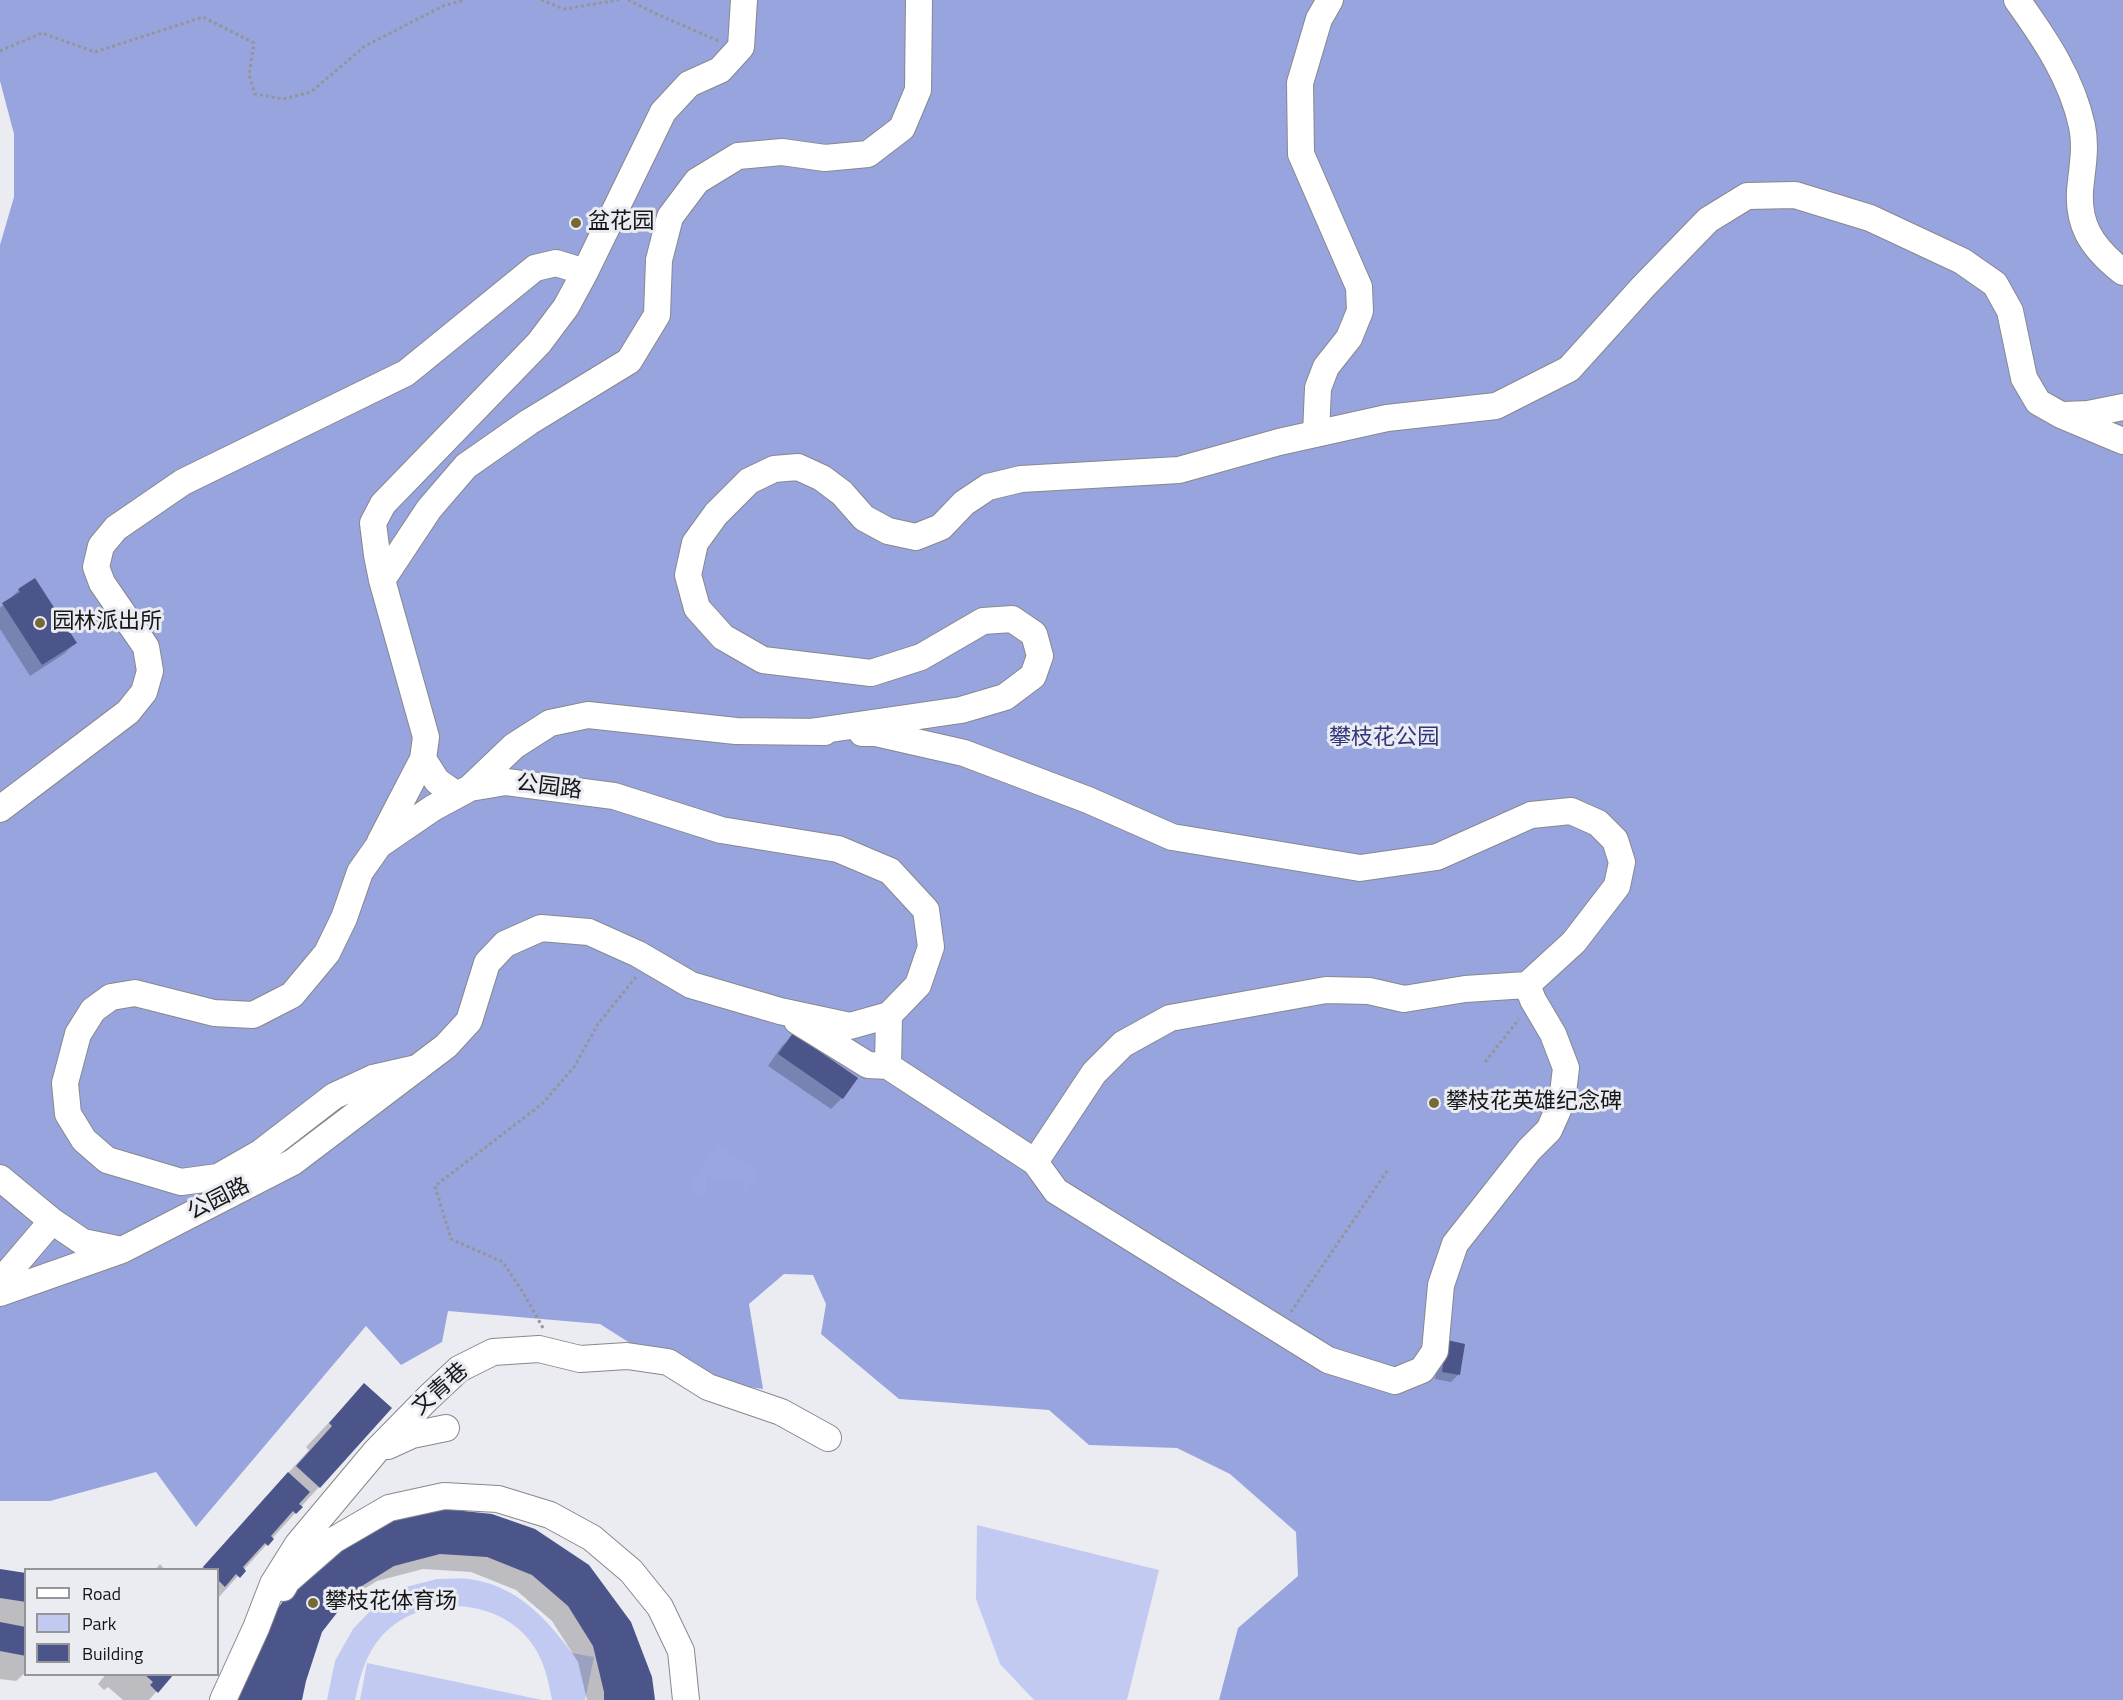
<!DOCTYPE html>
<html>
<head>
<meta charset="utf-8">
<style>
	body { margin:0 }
	#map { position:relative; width:2123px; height:1700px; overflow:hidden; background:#ebecf2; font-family:"Titillium Web",sans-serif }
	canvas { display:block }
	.legend { position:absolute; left:24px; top:1568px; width:195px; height:108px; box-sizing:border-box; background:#ebecf2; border:2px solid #95969a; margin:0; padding:8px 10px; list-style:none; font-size:18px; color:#151617 }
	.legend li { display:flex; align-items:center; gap:12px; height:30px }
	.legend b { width:30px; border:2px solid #95969a }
</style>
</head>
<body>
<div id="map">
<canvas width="2123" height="1700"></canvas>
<ul class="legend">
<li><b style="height:8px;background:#fff"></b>Road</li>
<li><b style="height:16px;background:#c2caf1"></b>Park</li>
<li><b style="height:16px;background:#4c558a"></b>Building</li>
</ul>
</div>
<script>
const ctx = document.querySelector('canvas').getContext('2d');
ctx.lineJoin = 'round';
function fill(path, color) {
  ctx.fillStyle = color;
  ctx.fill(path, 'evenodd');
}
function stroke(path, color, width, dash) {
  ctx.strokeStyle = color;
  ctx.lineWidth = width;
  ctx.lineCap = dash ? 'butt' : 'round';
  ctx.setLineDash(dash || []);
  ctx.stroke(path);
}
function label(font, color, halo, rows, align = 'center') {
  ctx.font = font + ' "Titillium Web","Noto Sans SC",sans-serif';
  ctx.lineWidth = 6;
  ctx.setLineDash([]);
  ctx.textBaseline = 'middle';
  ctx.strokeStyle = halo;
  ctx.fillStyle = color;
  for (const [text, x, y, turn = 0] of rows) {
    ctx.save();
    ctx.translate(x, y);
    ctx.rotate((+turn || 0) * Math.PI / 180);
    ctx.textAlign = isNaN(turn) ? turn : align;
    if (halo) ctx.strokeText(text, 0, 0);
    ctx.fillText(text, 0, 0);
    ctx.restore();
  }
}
fill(new Path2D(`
	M977,1525L1159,1570L1127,1700H1034L1000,1664L976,1599Z
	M437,1579C447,1579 459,1578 469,1579C516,1585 546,1618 572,1653L594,1657L585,1700H552C548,1679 544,1659 530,1641C495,1596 418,1594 381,1637C365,1655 360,1677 355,1700H327L335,1661L353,1629L377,1604L406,1587Z
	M367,1663L542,1700H360Z`), '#c2caf1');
fill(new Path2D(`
	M0,0H2123V1700H1219L1238,1628L1298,1576L1296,1532L1230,1474L1177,1448L1089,1445L1049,1410L899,1399L821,1334L826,1304L813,1275L784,1274L749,1304L763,1389L685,1378L600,1324L448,1311L442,1342L401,1365L366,1326L196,1527L156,1472L50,1501H0V245L14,197V134L0,81Z`), '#98a4de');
fill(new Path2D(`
	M718,1144L759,1173L743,1196L744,1182L707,1177L704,1200L687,1188Z`), '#9aa6e0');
fill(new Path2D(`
	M19,590L75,643L64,654L30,676L0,629V608Z
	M793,1035L842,1098L831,1109L768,1066L781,1047Z
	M1440,1350L1459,1374L1451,1382L1435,1379Z
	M364,1385L319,1487L218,1598V1570H200L309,1450L306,1447Z
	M492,1516L653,1700H587L578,1662L552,1621L516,1590L471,1572L423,1569L377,1581L343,1602L321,1631L300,1700L268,1618L324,1562Z
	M160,1564L165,1570H155Z
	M0,1570L26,1574V1672L16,1681L0,1679Z
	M106,1674H172L149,1700H123L108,1687L104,1690L98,1684Z`), '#0003');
fill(new Path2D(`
	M35,578L77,643L42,665L2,603L20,592L18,589Z
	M793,1033L858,1078L843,1099L778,1054Z
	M1447,1340L1465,1344L1460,1375L1442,1372Z
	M364,1383L392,1408L320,1488L296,1466L332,1426L329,1423Z
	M288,1472L310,1492L299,1504L303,1507L296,1514L293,1511L271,1536L274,1539L268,1546L265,1543L243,1567L246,1571L240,1578L236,1574L225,1587L218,1580V1570H206L203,1567Z
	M445,1509L492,1514L535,1529L589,1565L631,1622L652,1677L655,1700H604V1692L593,1646L568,1606L532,1575L487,1557L440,1554L394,1566L354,1591L322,1632L306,1681L302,1700H229L245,1658L283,1601L323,1561L380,1523Z
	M0,1569L26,1573V1602L0,1598Z
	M0,1622L26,1627V1656L0,1651Z
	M144,1674H174L158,1693L150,1685L153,1682Z`), '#4c558a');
const minor = new Path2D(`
	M2017,0C2045,39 2072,79 2082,126C2086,145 2083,163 2081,181C2075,223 2091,247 2123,272
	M2064,415L2088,414L2123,407
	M1316,434L1318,388L1326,367L1349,338L1360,311L1359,287L1301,154L1300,83L1319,19L1330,0
	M382,580L429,509L466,466L529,422L629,361L657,315L659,260L670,217L697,181L738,156L782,152L825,158L868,154L902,128L918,90L919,0
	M810,732L961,710L1005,697L1033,676L1040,656L1034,634L1012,619L983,621L921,657L871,673L763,660L723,637L697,608L688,575L695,543L716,514L749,481L774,469L798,467L822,478L842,493L864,518L888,531L916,537L941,527L964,503L988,487L1021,479L1179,470L1279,442L1387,418L1496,406L1569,369L1643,287L1708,220L1747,196L1795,195L1870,218L1962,261L1995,284L2010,311L2024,378L2038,402L2061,415L2123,441
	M862,733H876L964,753L1088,800L1172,837L1360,868L1437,857L1531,815L1571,811L1598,823L1615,840L1622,862L1617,886L1574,942L1527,985L1465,989L1404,999L1369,991L1326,990L1170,1018L1123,1044L1094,1073L1035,1162
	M423,759L437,781L457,795
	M470,788L514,746L550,723L588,715L736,731L825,732
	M0,809L128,712L144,692L150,671L146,647L102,583L96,567L101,546L116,528L183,482L406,373L535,268L556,263L585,272
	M380,842L423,759L426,737L382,580L377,555L373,523L383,504L539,343L566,307L585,272L663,112L689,84L720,70L741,47L744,0
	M797,1021L868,1065L888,1066L1035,1162L1056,1191L1328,1360L1395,1381L1422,1370L1435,1351L1441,1285L1455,1244L1529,1150L1549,1130L1562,1101L1566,1068L1553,1034L1533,1000L1527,985
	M888,1066L889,1015
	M0,1178L52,1221L83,1242L122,1250
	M0,1282L52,1221
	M0,1293L122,1250L293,1162L446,1046L469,1021L487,963L505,944L541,928L589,932L638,954L691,985L780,1011L850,1026L889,1015L918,985L931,947L926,910L890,871L838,849L721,830L614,796L506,782L470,788L433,808L379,845L360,872L344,918L327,953L292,995L253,1015L214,1013L135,993L111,997L93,1010L78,1034L65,1083L68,1114L84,1140L107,1160L181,1182L218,1177L260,1153L334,1096L373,1078L417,1068
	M388,1446L412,1435L446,1428
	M283,1588L287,1581L334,1540L389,1508L444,1496L498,1499L550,1515L592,1538L631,1571L660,1607L681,1651L686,1700
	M223,1700L256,1628L273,1584L298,1544L376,1451L428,1398L459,1369L493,1352L539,1349L580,1359L627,1356L668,1362L708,1387L781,1412L828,1438`);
stroke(minor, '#87888d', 28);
stroke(new Path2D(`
	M541,0L564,9L619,0
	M628,0L659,15L719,41
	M0,51L42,33L95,52L203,17L254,43L249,75L255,94L283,99L311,92L365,46L443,6L464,0
	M1485,1062L1519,1019
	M1291,1312L1389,1168
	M543,1328L524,1294L503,1262L451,1239L435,1186L542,1104L574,1067L598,1024L636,977`), '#949599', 3, [3, 3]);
stroke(minor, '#fff', 26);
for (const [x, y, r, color] of [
	[576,223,6,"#756936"],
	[40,623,6,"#756936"],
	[1434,1103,6,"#756936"],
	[313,1603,6,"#756936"]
]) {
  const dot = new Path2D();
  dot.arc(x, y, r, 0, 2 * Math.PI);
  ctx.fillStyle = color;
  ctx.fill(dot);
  stroke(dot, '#ebecf2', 2);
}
label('22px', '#151617', '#ebecf2', [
	["盆花园",588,223],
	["园林派出所",52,623],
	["攀枝花英雄纪念碑",1446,1103],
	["攀枝花体育场",325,1603]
], 'left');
label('22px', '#31367c', '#ebecf2', [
	["攀枝花公园",1384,739]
]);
label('22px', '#151617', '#ebecf2', [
	["公园路",549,788,7],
	["公园路",219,1200,-27],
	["文青巷",441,1390,-41]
]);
</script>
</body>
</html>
